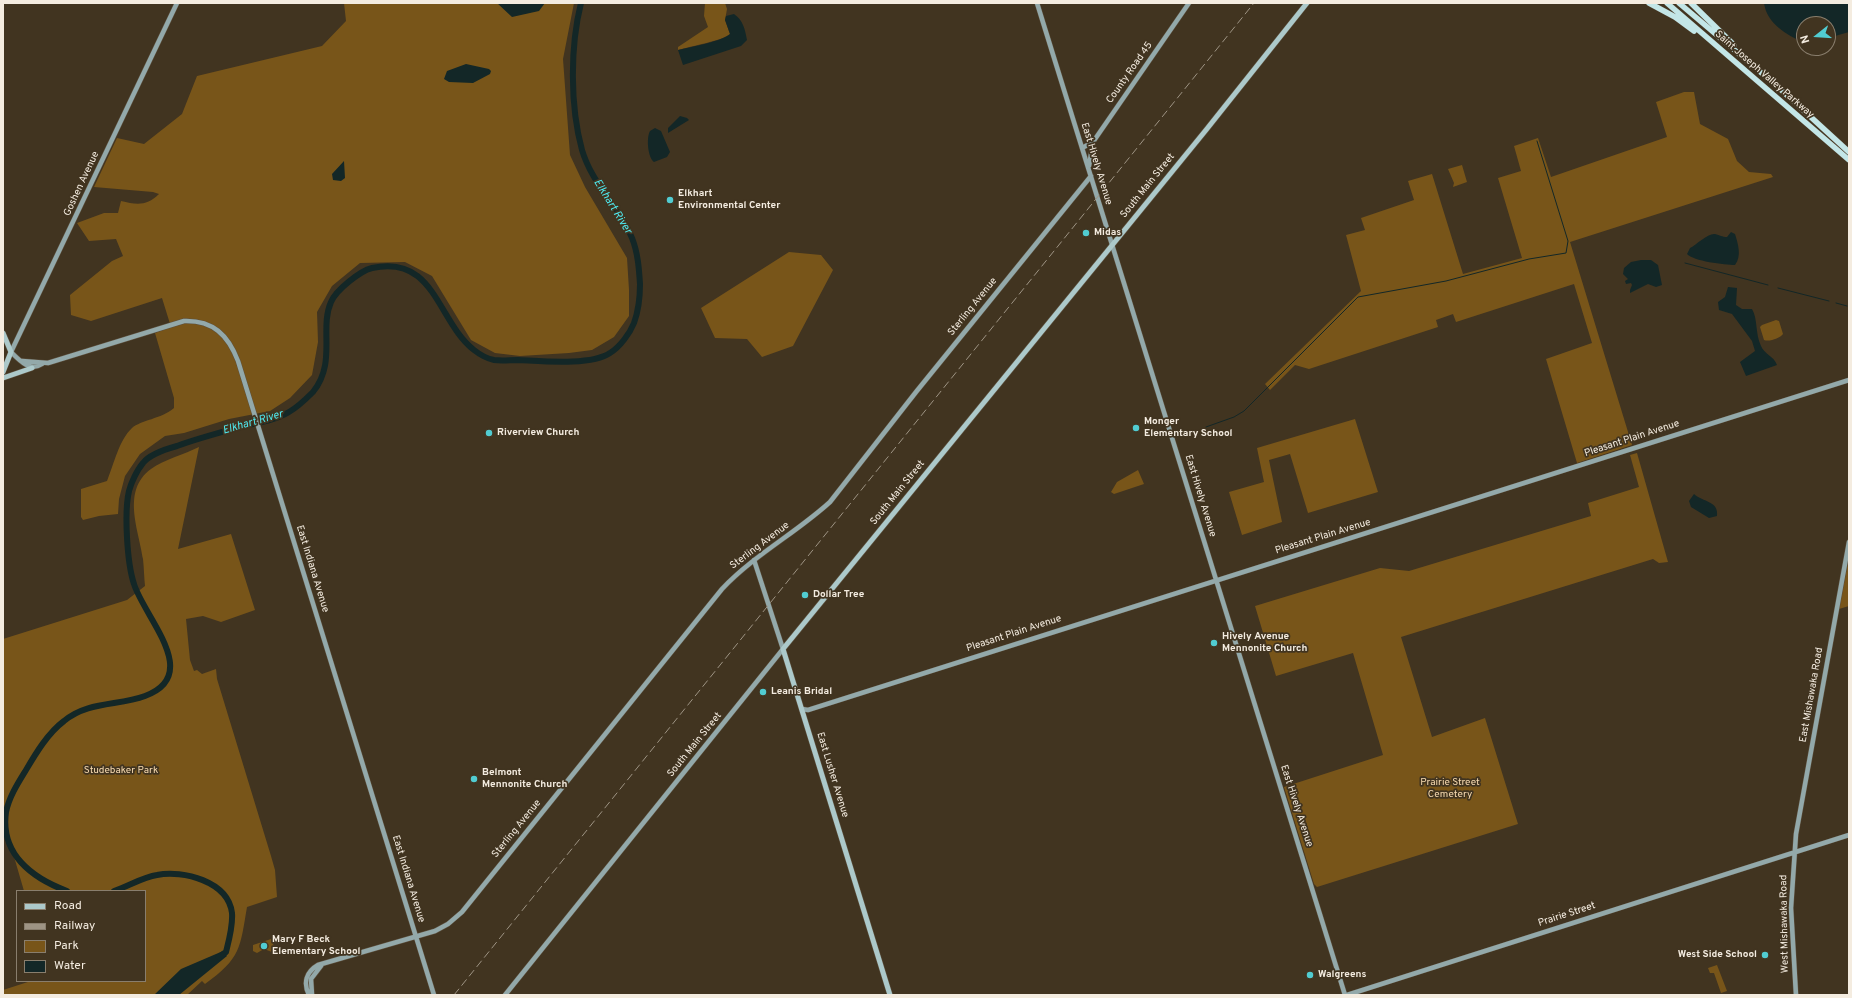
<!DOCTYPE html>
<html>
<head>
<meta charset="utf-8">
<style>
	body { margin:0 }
	#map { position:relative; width:1852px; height:998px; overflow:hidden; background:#413420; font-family:Overpass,sans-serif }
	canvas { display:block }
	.frame { position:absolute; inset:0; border:4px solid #f4ece0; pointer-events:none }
	.legend { position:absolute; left:16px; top:890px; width:130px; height:92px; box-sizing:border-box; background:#413420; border:1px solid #897e6d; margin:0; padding:5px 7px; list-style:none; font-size:12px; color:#f4ece0 }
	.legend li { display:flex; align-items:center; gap:8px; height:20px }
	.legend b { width:20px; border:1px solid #897e6d }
	.north { position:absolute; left:1796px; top:16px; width:40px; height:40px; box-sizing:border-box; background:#413420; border:1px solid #897e6d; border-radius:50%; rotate:253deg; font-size:11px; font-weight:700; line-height:16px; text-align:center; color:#f4ece0 }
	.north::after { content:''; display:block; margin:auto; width:14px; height:18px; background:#51ccd1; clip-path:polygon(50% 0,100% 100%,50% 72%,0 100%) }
</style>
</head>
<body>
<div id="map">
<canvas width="1852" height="998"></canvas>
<div class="frame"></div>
<ul class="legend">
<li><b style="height:5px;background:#acc9ca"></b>Road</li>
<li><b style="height:5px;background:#9e9484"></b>Railway</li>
<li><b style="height:11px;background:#785519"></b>Park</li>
<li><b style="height:11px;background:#132727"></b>Water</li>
</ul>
<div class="north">N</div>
</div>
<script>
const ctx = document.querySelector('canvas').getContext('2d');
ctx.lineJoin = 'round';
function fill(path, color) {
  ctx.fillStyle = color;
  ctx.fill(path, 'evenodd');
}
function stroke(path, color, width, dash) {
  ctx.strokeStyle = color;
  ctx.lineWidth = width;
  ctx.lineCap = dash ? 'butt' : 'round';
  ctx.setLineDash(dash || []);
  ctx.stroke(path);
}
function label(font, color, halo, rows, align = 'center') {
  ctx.font = font + ' Overpass,sans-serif';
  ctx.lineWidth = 3.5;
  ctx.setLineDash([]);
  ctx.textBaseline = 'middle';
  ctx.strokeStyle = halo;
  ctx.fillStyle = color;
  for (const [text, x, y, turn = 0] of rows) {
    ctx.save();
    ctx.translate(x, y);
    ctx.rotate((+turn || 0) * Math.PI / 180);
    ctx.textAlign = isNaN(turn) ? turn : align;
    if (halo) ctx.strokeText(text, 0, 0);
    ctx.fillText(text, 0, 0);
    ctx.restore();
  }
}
fill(new Path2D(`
	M344,3H574L563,59L570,155L585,187L627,258L629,290V316L614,337L592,350L569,353L520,356L495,353L471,340L432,276L405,262L360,263L332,286L317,312L318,342L312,375L290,398L270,411L229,419L184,433L165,436L140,454L125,476L119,499L118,514L99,516L83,520L81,517V489L107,481C114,464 119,440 132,428C141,420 161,419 174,408V398L155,333L171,327L162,298L91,321L71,315L70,295L112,261L123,256L116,239L89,241L77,223L104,213H118L121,201C137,205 147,206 159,194L153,192L94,187L117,138L144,144L182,114L197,76L322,46L346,21Z
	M705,3H725L727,9L725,20L730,34C722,41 691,46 678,50V47L708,27L704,16Z
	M1684,92H1694L1700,124L1728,139L1737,161L1749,172L1771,174L1773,177L1570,242L1632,445L1577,463L1546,359L1592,343L1574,284L1456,322L1453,314L1436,320L1438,327L1309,369L1295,365L1270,390L1265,384L1361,291L1346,235L1365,230L1361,218L1414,200L1408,181L1432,174L1463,274L1522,258L1498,178L1521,171L1514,146L1538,138L1551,177L1667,137L1656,102Z
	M1462,165L1467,182L1453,187L1454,183L1448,169Z
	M789,252L821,255L833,270L793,346L762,357L747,339L715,338L701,308Z
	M1776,320L1779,321L1783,334C1780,338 1770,342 1764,340L1760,327L1762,325Z
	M1355,419L1378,492L1308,513L1290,454L1269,460L1282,522L1242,535L1229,492L1264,482L1257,448Z
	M199,447L178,549L231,534L255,610L221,622L203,616L186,619L190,660L194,671L197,670L202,674L216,669L217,679L271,856L275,870L277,897L247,907C240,948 241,958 205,984L202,981L187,995H3V990L31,981H145V891H24L3,819V639L127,600L145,586C144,577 144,568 143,559C139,530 121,491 151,469C163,460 185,454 199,447Z
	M1637,453L1668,562L1659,563L1653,559L1401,637L1432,737L1485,718L1518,824L1317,887L1314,884L1284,787L1383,755L1353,653L1276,676L1255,606L1380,568L1409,571L1591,516L1588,503L1639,487L1630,455Z
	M1138,470L1144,484L1114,494L1111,492L1117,482Z
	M1849,557V606L1839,609Z
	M271,939L276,951L272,952L264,949L257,953L253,951V945Z
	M1717,965L1727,991L1721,993L1714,973H1710L1708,968Z`), '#785519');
fill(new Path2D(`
	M497,3H545L539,11L512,17Z
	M1764,3H1849V32L1828,38V24H1804V43C1786,34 1767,24 1764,3Z
	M734,14C743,20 745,29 747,40L741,46L683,65L678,50C691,47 723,41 730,34L725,20L726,16Z
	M466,64L489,69L491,71L490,74L473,83L449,82L444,79L447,71Z
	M680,116L687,118L689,120L668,133V128Z
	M655,128L661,131L670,152L667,157L654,162C648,158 646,138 650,131Z
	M344,161L345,178L341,181L333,180L332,174Z
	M1731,232L1735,234C1738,244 1742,256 1735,265C1725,265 1693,261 1687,254L1690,248C1696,245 1708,233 1715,234C1720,235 1722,237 1727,237Z
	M1641,260H1651L1658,265L1662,285L1656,287L1648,284L1630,293V290L1632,285L1631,283L1626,284L1625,281L1628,279L1623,274L1624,268L1631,262Z
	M1728,287L1737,288L1736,305L1742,309H1752C1758,319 1755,333 1761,346C1764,354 1774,356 1777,365L1746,376L1740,362L1755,351L1752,341L1732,314L1719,310L1718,302L1725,297Z
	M1694,494C1703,502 1719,501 1717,516L1709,518L1691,507L1689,501Z
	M223,951L227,956L179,995H154L181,969Z`), '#132727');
stroke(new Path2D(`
	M1685,263L1768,285
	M1778,288L1829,301
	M1836,303L1847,306
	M1206,427L1234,417L1244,411L1358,297L1446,281L1529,259L1566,253L1568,241L1537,141`), '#132727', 1);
stroke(new Path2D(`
	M67,891C32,878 0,854 6,812C9,797 18,783 26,770C36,753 48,733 64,721C88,701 118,706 145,696C203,675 144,617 134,584C127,563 124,512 129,491C131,483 137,470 143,463C150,454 166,449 177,446C199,438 222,432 244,426C259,423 276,420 289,412C298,407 306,399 313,392C337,362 319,329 331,302C336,290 360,271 372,268C435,254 437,321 474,350C479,354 488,359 494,360C502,361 510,360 518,360C541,361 591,366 610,353C620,347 630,333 634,323C638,312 640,296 640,284C639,269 638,253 632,238C619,207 592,184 582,150C570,106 570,47 581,3
	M114,891C129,886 143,877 157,875C183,870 228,881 232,913C233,926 229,940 226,952L219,957`), '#132727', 6);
const secondary = new Path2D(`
	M1037,3L1345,995
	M1082,148L1093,142L1189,3
	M1089,166L1093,142
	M22,361L48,363L184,321C213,320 228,335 238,361L434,995
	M42,364C30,372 20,361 11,352L177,3
	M802,709L808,710L1849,380
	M309,995C303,983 306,972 318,965L435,931L448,924L462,912L722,589C754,555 796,533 830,502L916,392L1091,176
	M312,995L311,979L321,966
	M505,995L783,649L754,560
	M1347,995L1849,835
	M1796,995L1791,908L1796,834L1849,542`);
const primary = new Path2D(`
	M3,333L11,352L3,372
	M3,378L32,368
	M890,995L783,649L1206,130L1307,3`);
const highway = new Path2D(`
	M1649,3L1675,17L1694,31
	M1667,3L1849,160
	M1679,3L1777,86L1849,152
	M1691,3L1734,45`);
stroke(secondary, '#5e513f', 5.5);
stroke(primary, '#5e513f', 6);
stroke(highway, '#5e513f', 6);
stroke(secondary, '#93a9aa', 4.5);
stroke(primary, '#acc9ca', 5);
stroke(highway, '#c3e6e7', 5.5);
stroke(new Path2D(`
	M454,995L1254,3`), '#9e9484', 1, [8, 4]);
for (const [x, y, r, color] of [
	[670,200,4,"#51ccd1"],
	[1086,233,4,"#51ccd1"],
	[1136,428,4,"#51ccd1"],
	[489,433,4,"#51ccd1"],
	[805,595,4,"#51ccd1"],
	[1214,643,4,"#51ccd1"],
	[763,692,4,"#51ccd1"],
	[474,779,4,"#51ccd1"],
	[264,946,4,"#51ccd1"],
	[1765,955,4,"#51ccd1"],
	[1310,975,4,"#51ccd1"]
]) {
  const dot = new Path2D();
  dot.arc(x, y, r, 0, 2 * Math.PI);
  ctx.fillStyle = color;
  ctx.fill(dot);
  stroke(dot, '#413420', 1.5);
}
label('10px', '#f4ece0', '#413420', [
	["County Road 45",1130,73,-55],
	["Saint Joseph Valley Parkway",1764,75,41],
	["East Hively Avenue",1096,164,73],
	["Goshen Avenue",82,184,-65],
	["South Main Street",1148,186,-51],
	["Sterling Avenue",973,307,-51],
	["Pleasant Plain Avenue",1632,439,-18],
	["South Main Street",898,493,-51],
	["East Hively Avenue",1200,496,73],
	["Pleasant Plain Avenue",1323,537,-17],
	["Sterling Avenue",760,546,-37],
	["East Indiana Avenue",312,569,73],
	["Pleasant Plain Avenue",1014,634,-18],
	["East Mishawaka Road",1812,695,-80],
	["South Main Street",695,745,-51],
	["East Lusher Avenue",832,775,73],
	["East Hively Avenue",1296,806,72],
	["Sterling Avenue",517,829,-51],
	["East Indiana Avenue",408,879,73],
	["Prairie Street",1567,915,-18],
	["West Mishawaka Road",1785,924,-91]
]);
label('bold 10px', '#f4ece0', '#413420', [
	["Elkhart",678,194],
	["Environmental Center",678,206],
	["Midas",1094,233],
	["Monger",1144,422],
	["Elementary School",1144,434],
	["Riverview Church",497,433],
	["Dollar Tree",813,595],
	["Hively Avenue",1222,637],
	["Mennonite Church",1222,649],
	["Leanis Bridal",771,692],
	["Belmont",482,773],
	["Mennonite Church",482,785],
	["Mary F Beck",272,940],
	["Elementary School",272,952],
	["West Side School",1757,955,"right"],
	["Walgreens",1318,975]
], 'left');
label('10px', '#f8dbb1', '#413420', [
	["Studebaker Park",121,771],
	["Prairie Street",1450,783],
	["Cemetery",1450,795]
]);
label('italic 11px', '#4feaf0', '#413420', [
	["Elkhart River",612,207,58],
	["Elkhart River",253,423,-16]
]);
</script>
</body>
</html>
